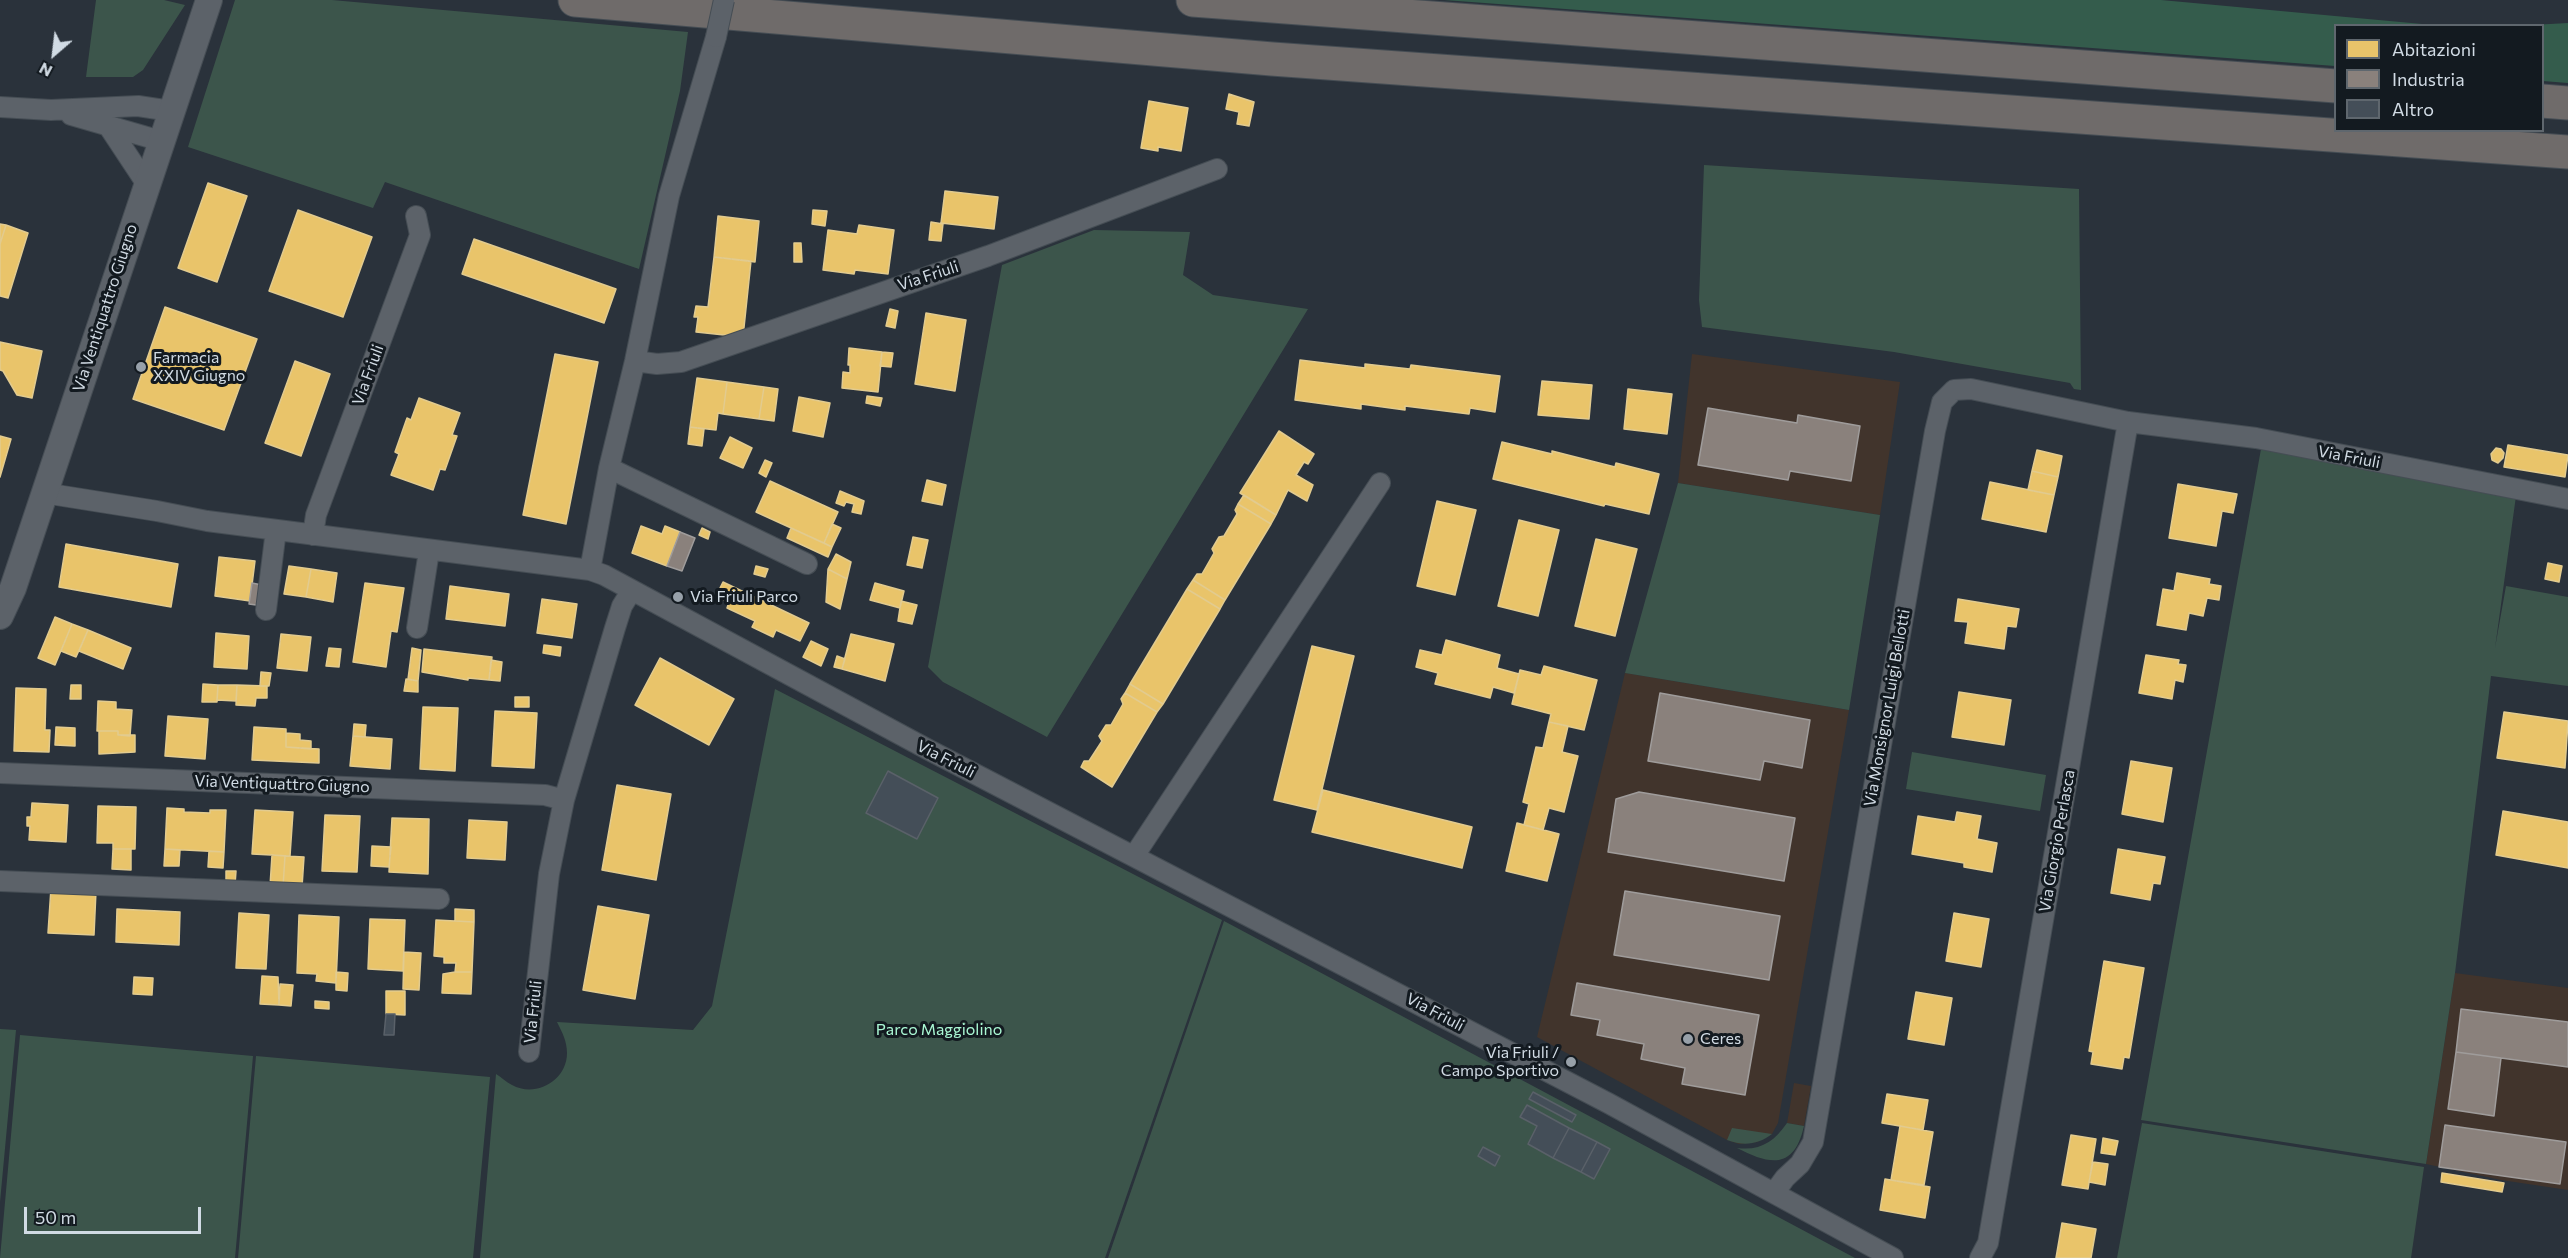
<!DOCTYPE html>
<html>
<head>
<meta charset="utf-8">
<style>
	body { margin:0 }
	#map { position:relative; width:2568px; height:1258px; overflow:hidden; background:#2a323b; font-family:Commissioner,sans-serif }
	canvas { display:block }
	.legend { position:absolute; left:2334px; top:24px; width:210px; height:108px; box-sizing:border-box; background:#131a20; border:2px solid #5f676e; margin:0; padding:8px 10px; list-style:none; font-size:18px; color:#d1dbe4 }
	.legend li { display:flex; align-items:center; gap:12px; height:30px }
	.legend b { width:30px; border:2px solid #5f676e }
	.north { position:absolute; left:24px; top:24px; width:60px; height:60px; -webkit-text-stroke:4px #131a20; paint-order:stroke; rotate:208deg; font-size:16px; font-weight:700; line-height:24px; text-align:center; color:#d1dbe4 }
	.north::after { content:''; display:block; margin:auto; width:21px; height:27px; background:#d1dbe4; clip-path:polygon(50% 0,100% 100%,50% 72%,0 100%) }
	.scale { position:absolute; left:24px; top:1207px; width:177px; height:27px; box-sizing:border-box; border:3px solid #d1dbe4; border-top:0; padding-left:8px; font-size:18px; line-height:21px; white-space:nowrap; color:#d1dbe4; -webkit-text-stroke:4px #131a20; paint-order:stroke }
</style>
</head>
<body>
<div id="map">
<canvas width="2568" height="1258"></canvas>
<ul class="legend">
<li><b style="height:16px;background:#e9c46a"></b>Abitazioni</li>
<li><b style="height:16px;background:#8a817c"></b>Industria</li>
<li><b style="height:16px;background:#444e58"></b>Altro</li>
</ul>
<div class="north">N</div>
<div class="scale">50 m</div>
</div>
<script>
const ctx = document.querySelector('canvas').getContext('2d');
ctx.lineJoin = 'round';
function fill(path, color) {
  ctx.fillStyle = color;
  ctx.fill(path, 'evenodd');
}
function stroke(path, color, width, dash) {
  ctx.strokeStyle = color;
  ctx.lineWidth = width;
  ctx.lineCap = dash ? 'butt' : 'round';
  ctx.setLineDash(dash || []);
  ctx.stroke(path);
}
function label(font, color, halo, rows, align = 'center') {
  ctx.font = font + ' Commissioner,sans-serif';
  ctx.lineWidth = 6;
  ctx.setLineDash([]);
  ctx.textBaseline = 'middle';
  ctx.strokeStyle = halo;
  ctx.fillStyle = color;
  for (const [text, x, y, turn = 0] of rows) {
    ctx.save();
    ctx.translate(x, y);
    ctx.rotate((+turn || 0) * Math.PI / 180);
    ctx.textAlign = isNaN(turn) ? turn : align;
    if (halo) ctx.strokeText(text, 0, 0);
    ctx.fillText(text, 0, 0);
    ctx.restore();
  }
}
fill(new Path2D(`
	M1692,354L1900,382L1880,515L1678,483Z
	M1625,673L1849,710L1778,1123L1772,1134L1757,1142L1739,1144L1727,1140L1537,1037Z
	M2455,973L2568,988V1190L2501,1180L2426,1164Z
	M1794,1083L1811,1086L1804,1126L1787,1123Z`), '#41342c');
fill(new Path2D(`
	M96,0H164L185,5L143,70L133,77H86Z
	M235,0H332L688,32L680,91L639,269L385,182L373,208L188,147Z
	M1704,165L2079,189L2081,390L2074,389L2070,383L1894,352L1702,327L1699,300Z
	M1094,230L1190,232L1183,275L1213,295L1308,309L1047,737L943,682L928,667L1002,265Z
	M2261,449L2516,496L2495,648L2506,586L2568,597V686L2491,676L2455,973L2426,1164L2141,1120Z
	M1678,483L1880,515L1849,710L1625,673Z
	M775,689L1222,920L1105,1258H480L496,1074C501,1077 506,1082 512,1085C535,1098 567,1081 567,1053C567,1041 562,1032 557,1022L693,1030L712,1006Z
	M1912,752L2046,775L2040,811L1906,789Z
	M1224,921L1855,1258H1108Z
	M0,1029L16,1030L0,1202Z
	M20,1035L253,1056L235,1258H0Z
	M256,1056L490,1077L473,1258H238Z
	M1787,1123L1804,1126C1794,1170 1770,1165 1737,1148C1760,1151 1774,1142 1787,1123Z
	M2142,1123L2424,1167L2411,1258H2117Z
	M1732,1128L1772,1134C1758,1145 1743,1146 1727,1140Z`), '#3c554b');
fill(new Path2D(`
	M1444,0H2161L2433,25L2336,26L2335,66Z
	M2568,23V83L2543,81L2542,26L2532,25Z`), '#345c4c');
const homes = new Path2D(`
	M1229,94L1254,102L1249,126L1237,124L1239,112L1226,109Z
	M1149,101L1188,108L1181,151L1158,147V151L1141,148Z
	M208,183L247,196L217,282L178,268Z
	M945,191L998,197L994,229L941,223Z
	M298,210L372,237L343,317L269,291Z
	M813,210L827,211L825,226L812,224Z
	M718,216L759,221L755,262L714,257Z
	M931,222L943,224L941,241L929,240Z
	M0,224L6,225L0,244Z
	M6,225L28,233L8,298L0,296V244Z
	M859,225L894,230L888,274L855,270L854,274L823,270L828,230L857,234Z
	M474,239L616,289L604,323L462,274Z
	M794,243H801L802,262H794Z
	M714,257L751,261L743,337L696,332L698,317H694L696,306L708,307Z
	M165,307L257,339L224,430L133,399Z
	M890,309L898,311L895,328L886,326Z
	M926,313L966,320L955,391L915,384Z
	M0,342L42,351L32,398L17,395L3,371L0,370Z
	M849,348L882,352L878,392L842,388L843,372L850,373V365H848Z
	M882,352L893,353L891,367L880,366Z
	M555,354L598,362L566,524L523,515Z
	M1300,360L1365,368V364L1410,369L1411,365L1500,376L1495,412L1470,408L1469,414L1405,406V410L1361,404V409L1295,400Z
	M295,361L330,374L301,456L265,443Z
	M697,378L727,382L723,414L718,413L716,430L690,427Z
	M1542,381L1592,385L1589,419L1538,415Z
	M727,382L764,387L759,419L723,414Z
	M764,387L778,389L774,421L759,419Z
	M1628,389L1672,394L1667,434L1624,429Z
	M867,396L882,398L880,406L866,403Z
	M799,397L830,403L823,437L793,431Z
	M419,398L460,413L452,435L457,436L445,470L440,469L433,490L391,475L399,454L395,452L407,418L411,420Z
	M690,427L704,429L702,446L688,444Z
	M1279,431L1314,454L1308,464L1304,462L1296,475L1313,485L1307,501L1288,490L1276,515L1240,493Z
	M0,436L11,439L0,477Z
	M730,437L752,448L743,468L720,458Z
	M1502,442L1552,454V451L1615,467L1616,463L1659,474L1649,514L1605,504L1604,506L1493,479Z
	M2508,445L2568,455L2565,477L2504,467Z
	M2496,448L2501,449L2504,453L2503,458L2498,463L2492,460L2491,454Z
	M2037,450L2062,456L2058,477L2032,471Z
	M765,460L772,463L766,477L759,473Z
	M2032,471L2058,477L2054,495L2028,490Z
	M927,480L946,485L942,505L922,501Z
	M770,481L838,512L824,543L756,512Z
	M1990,482L2054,495L2046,532L1982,519Z
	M2178,484L2237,494L2233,513L2222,511L2216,546L2169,538Z
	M840,491L864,501L861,514L852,512L854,504L846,502L844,506L836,503Z
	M1244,495L1276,515L1271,524L1238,504Z
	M1437,501L1476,510L1455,595L1417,586Z
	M1238,504L1271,524L1225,600L1193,580L1197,574H1202L1214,553L1212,549L1219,537L1224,536L1237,514L1235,510Z
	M1519,520L1559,530L1538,616L1498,606Z
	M832,524L841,528L832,547L824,543Z
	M641,526L662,534L665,526L680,532L667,566L632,553Z
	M702,528L710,532L708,539L699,535Z
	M791,528L832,547L828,557L787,538Z
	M913,537L928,540L922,568L907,565Z
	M1596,539L1637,549L1615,636L1575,626Z
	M66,544L178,564L171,607L59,587Z
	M836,554L851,562L847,579L828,569Z
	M219,557L255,561L250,601L215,596Z
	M2548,563L2562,566L2559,582L2545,579Z
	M289,566L311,569L306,597L284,594Z
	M756,566L768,569L765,577L754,574Z
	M311,569L337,573L333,602L306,597Z
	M828,569L847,579L840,609L826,602Z
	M2177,573L2210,579L2209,584L2221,586L2219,600L2207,598L2203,616L2189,613L2186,630L2157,625L2163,589L2174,591Z
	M1193,580L1225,600L1220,609L1187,589Z
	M723,582L809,623L800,641L776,630L773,637L752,627L755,621L727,608L729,602L716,596Z
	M365,583L404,588L397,632L391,631L386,667L353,662Z
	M875,583L904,591L900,608L870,600Z
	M450,586L509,594L505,626L446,619Z
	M1187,589L1220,609L1163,704L1130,684Z
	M542,599L577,604L572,638L537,633Z
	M1958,599L2019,609L2016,627L2007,626L2004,649L1965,643L1968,622L1955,621Z
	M901,601L917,605L912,624L898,621Z
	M55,617L72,624L55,665L38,658Z
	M72,624L88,630L76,657L61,651Z
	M88,630L131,648L123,669L79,651Z
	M216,633L249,636L247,669L214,667Z
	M281,634L311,637L307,671L277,668Z
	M851,634L894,644L885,681L842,669Z
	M1446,640L1500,655L1497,668L1519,674L1514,693L1493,687L1490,698L1435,684L1438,673L1416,667L1420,650L1442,655Z
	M811,641L828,649L821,666L803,657Z
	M544,645L561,647L560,656L543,653Z
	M1312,646L1354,656L1317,810L1274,800Z
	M329,648L341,649L339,667L326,666Z
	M412,648L421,650L418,681L408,679Z
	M424,649L492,657L489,680L468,678V680L422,672Z
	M2146,655L2179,660L2178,664L2186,665L2183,682L2175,680L2172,699L2139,693Z
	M837,656L845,659L842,669L834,667Z
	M660,658L734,699L709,745L635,705Z
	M491,660L502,662L500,681L489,680Z
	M1544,666L1597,680L1584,730L1549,722L1551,714L1512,704L1520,670L1541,675Z
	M261,672L271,673L269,686H260Z
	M406,679L418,681V692L404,691Z
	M203,684L218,685L217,702H202Z
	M1130,684L1163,704L1157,712L1125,693Z
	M71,685H81V699H70Z
	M218,685H237L236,701L217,700Z
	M237,685L267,686V698H256L255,706L236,705Z
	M16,688L46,689L45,730H50L49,752L14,751Z
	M1959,692L2011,700L2004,745L1952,737Z
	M1125,693L1157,712L1112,787L1081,767L1084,761H1089L1102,741L1099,736L1106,725H1111L1123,704L1121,699Z
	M515,697H529V707H515Z
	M98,701L116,702V709L132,710L130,736L118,735V731H97Z
	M423,707L458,708L455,771L420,769Z
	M495,711L537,713L534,768L492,766Z
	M2504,712L2568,721L2565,768L2497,758Z
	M168,716L208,719L205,759L165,756Z
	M1549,722L1568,726L1562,752L1578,756L1564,812L1549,808L1543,830L1524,825L1529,804L1523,802L1536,747L1543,748Z
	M354,724L366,725L365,737L353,736Z
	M56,727L75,728V746L55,745Z
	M254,727L286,729V747L319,749V763L252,760Z
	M99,731H118V735H135V752L99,754Z
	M286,733L300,734V740L311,741V749L286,747Z
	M353,736L392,739L390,769L350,766Z
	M2131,761L2172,768L2163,822L2122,814Z
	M617,785L671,794L656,880L602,870Z
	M1323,790L1472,827L1462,868L1312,832Z
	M32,803L68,805L66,842L29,840L30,826H27V817H31Z
	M98,806L136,807L135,849H113V843H97Z
	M167,808L184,809V812L210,813V810H226L224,852L165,849Z
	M255,810L293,812L290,856L252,854Z
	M2503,811L2568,822V868L2496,855Z
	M1957,812L1981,816L1977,839L1997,843L1992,872L1964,867V863L1912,854L1918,816L1955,822Z
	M325,815L360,816L357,872L322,871Z
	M392,818L429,819L428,874L389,872Z
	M469,820L507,822L505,860L467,858Z
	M1517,823L1559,834L1547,881L1506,871Z
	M372,846L391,847L389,867L371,866Z
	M113,849H131V870L112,869Z
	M165,849L180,850L179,866H164Z
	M2118,849L2165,857L2160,884L2153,883L2150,900L2111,893Z
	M209,851L224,852L223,868L208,867Z
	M272,855L285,856L283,887L270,886Z
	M285,856L304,857L302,887H283Z
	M226,871H236L235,885H226Z
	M51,888L96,891L94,935L48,933Z
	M598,906L649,915L635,999L583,990Z
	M117,909L180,912L179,945L116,942Z
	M455,909L474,910V922L455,921Z
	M239,913L269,915L266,969L236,968Z
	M1954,913L1989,919L1981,967L1946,961Z
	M299,915L339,917L336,983L316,981L317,974L297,973Z
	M370,919L405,920L403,971L368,969Z
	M436,920L474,922L472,972H455L456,963H444V957L434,956Z
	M404,952L421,953L419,990L403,989Z
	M2104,961L2144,968L2129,1058L2124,1057L2122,1069L2091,1064L2093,1052L2089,1051Z
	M336,972L348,973L347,991L336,990Z
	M455,972H472L471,994L442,993L443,974Z
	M262,976L278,977L279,1005L260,1004Z
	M134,977L153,978L152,995L133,994Z
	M280,984L293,985L291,1006L279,1005Z
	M386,991H405V1015L386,1014Z
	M1916,992L1952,998L1944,1045L1908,1039Z
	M315,1001L329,1002V1009L315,1008Z
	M1887,1094L1928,1100L1923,1130L1882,1123Z
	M1900,1126L1933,1132L1924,1185L1891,1180Z
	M2071,1135L2096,1139L2088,1189L2062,1185Z
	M2103,1138L2118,1141L2115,1155L2101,1153Z
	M2093,1162L2108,1164L2105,1185L2089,1182Z
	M2442,1173L2504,1183L2502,1192L2441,1182Z
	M1885,1179L1930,1187L1925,1218L1880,1210Z
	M2062,1223L2096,1229L2091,1258H2056Z`);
fill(homes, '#e9c46a');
stroke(homes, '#e2cb8f', 1.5);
const industry = new Path2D(`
	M1708,408L1797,423L1798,415L1860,426L1851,481L1790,471L1788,480L1698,465Z
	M680,532L695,538L682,571L667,566Z
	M252,583L262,585L258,604L256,605L249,604Z
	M1660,693L1810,720L1802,768L1764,761L1760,780L1648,761Z
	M1639,792L1795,818L1784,881L1608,852L1616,799Z
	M1625,891L1780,916L1769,980L1614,955Z
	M1577,983L1759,1015L1745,1095L1682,1084L1685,1068L1641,1059L1644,1044L1597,1035L1600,1020L1571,1015Z
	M2461,1009L2568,1022V1067L2456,1052Z
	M2456,1052L2501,1058L2494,1116L2448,1109Z
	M2445,1125L2566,1142L2560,1184L2439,1167Z`);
fill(industry, '#8a817c');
stroke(industry, '#9f9c9b', 1.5);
const building = new Path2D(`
	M888,771L938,798L917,839L866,813Z
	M386,1014H395L394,1035H384Z
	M1533,1092L1576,1115L1572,1122L1529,1099Z
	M1527,1105L1569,1128L1553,1158L1528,1144L1537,1126L1520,1117Z
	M1569,1128L1597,1142L1581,1172L1553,1158Z
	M1597,1142L1610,1149L1594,1179L1581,1172Z
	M1483,1147L1500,1156L1495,1166L1478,1156Z`);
fill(building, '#444e58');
stroke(building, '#5a6169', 1.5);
const minor = new Path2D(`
	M0,107L51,110L138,106L171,111
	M71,115L161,141
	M107,124L146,183
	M635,361L657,364L681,362L988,256L1217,169
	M609,468L807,564
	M44,493L157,511L207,521L590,570L604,575L929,750L1608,1103L1893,1258
	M313,535L316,515L420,235L416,216
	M590,570L609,468L635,361L669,196L716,37
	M266,610L276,530
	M417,628L429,551
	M0,773L545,795L564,800
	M1134,856L1380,483
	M0,881L439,899
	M529,1052L549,874L564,800L615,628L622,606L632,590
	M1774,1193L1785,1178L1800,1164L1813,1142L1935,431L1942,402L1954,390L1971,389L2128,422L2256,438L2568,499
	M1980,1258L1988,1243L2128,422`);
const tertiary = new Path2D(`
	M0,616L13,588L209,0`);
const trunk = new Path2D(`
	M575,0L1272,59L2568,152
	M1193,0L2336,86
	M2542,101L2568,103`);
stroke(minor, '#454d54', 22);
stroke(tertiary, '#454d54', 28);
stroke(trunk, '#454d54', 35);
stroke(minor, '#5c6269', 20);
stroke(tertiary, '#5c6269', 26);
stroke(trunk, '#6f6b6a', 33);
const minorBridge = new Path2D(`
	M716,37L724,0`);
stroke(minorBridge, '#454d54', 22, []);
stroke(minorBridge, '#5c6269', 20);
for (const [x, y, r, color] of [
	[141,367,6,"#97a0a9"],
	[678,597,6,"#97a0a9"],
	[1688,1039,6,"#97a0a9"],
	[1571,1062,6,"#97a0a9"]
]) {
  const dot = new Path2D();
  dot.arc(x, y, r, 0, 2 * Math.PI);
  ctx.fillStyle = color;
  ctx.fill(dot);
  stroke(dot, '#131a20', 2);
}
label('16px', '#d1dbe4', '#131a20', [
	["Via Friuli",928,276,-18],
	["Via Ventiquattro Giugno",105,308,-72],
	["Via Friuli",368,375,-70],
	["Via Friuli",2349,457,11],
	["Via Monsignor Luigi Bellotti",1887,708,-80],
	["Via Friuli",946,759,27],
	["Via Ventiquattro Giugno",282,784,2],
	["Via Giorgio Perlasca",2057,841,-80],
	["Via Friuli",533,1012,-84],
	["Via Friuli",1435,1012,28]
]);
label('16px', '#d1dbe4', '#131a20', [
	["Farmacia",153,358],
	["XXIV Giugno",153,376],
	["Via Friuli Parco",690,597],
	["Ceres",1700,1039],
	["Via Friuli /",1559,1053,"right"],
	["Campo Sportivo",1559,1071,"right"]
], 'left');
label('16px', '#aaf8d4', '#131a20', [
	["Parco Maggiolino",939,1030]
]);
</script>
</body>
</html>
